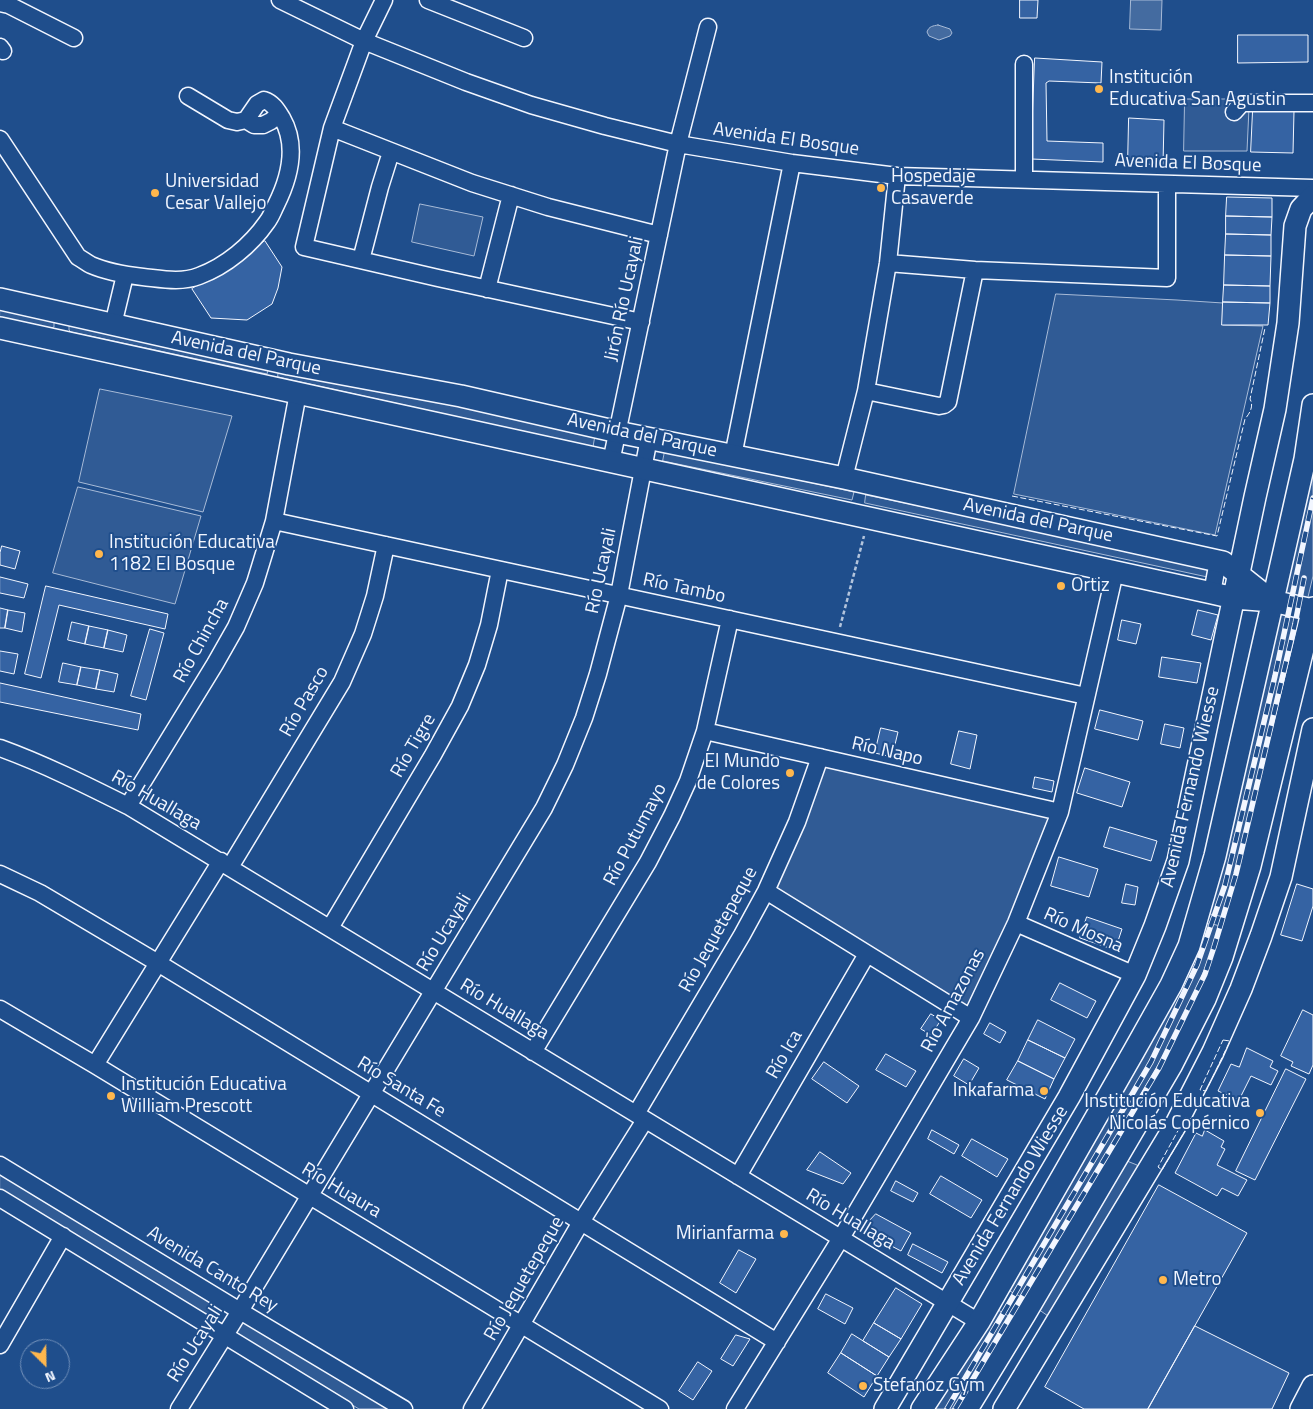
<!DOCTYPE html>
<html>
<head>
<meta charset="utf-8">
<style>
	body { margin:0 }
	#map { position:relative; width:1313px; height:1409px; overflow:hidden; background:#1f4e8c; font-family:"Titillium Web",sans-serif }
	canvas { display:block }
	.north { position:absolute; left:20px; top:1339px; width:50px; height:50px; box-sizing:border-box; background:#1f4e8c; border:1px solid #7391ba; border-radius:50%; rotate:157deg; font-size:14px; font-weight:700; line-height:20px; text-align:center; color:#f2f6ff }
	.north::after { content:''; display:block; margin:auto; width:18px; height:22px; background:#ffb74d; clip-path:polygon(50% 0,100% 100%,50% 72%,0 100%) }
</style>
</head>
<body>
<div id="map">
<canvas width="1313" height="1409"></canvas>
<div class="north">N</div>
</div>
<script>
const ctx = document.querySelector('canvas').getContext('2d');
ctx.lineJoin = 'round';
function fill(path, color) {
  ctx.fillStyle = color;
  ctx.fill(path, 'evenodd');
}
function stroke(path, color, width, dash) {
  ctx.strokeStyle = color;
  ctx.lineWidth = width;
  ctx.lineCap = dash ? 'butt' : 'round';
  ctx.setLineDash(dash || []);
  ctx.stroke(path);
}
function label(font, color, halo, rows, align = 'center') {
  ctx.font = font + ' "Titillium Web",sans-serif';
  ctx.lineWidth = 4;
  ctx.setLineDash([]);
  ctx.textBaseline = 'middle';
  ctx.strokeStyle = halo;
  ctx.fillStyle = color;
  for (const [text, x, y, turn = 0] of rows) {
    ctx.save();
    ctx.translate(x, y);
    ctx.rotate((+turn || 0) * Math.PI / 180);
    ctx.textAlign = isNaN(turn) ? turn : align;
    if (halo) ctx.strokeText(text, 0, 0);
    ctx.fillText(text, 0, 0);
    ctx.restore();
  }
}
const built = new Path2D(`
	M1185,99H1307L1249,108L1247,151H1184Z
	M420,204L483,217L474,256L412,242Z
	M1056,294L1177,300L1223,303V325L1263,326L1215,535L1014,494Z
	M0,310L52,320L54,322V327L51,328L0,318Z
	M71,324L269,366L267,374L71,332L69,330V326Z
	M279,368L595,435L593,447L278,377Z
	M100,389L232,416L203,512L79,482Z
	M1313,441V576L1308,597L1303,603L1283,599Z
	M665,451L854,492L852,500L663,461Z
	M78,487L201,516L175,604L53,573Z
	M866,495L1214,567L1212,578L865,503Z
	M1279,612L1296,614L1303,620L1244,862L1224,917L1210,914L1208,909Z
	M820,757L1060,812L971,1018L766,891Z
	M1207,923L1221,926L1223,933L1167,1062L1025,1299L1004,1288L1203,927Z
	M1127,1161L1137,1165L1140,1170L1051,1318L1035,1307Z
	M0,1170L219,1307L216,1313L213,1317L205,1315L0,1191Z
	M993,1307L1012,1318L959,1409H933Z
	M243,1321L393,1409H359L240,1337L236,1333L237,1327Z`);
fill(built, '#305b95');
stroke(built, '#a8bbd7', 1);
const water = new Path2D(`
	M1131,0H1162L1161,30L1130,29Z
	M938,25L950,29L952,33L950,36L939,40L929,36L927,32C929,26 933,26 938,25Z`);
fill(water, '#446ba0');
stroke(water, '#a8bbd7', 1);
const building = new Path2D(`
	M1020,0H1038L1037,18H1020Z
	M1238,35H1308V62L1238,63Z
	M1035,58L1102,62L1101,83L1049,81L1046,83L1047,141L1103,143V162L1031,159Z
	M1253,110L1294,111L1293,153L1251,152Z
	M1129,118L1164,120L1163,165L1128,163Z
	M1227,197L1272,198V217L1226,216Z
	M1226,216L1272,217L1271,235L1226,234Z
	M1226,234L1271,235V256L1225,255Z
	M265,241L282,267L278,288L272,304L247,320L211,318L192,289Z
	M1225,255L1271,256L1270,286L1224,285Z
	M1224,285L1270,286V303L1223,302Z
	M1223,302L1270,303L1268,325H1222Z
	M2,546L20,551L15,569L0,565V553Z
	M0,577L28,584L24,598L0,593Z
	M46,586L168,614L165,629L59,605L41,678L25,674Z
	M0,608L8,610L5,628H0Z
	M8,610L25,613L22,632L5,628Z
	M1198,610L1218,615L1211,640L1192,635Z
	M1122,620L1141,624L1136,644L1118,640Z
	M72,622L89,626L85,644L68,640Z
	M89,626L108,630L104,648L85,644Z
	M150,629L164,633L146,700L131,696Z
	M108,630L127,635L123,652L104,648Z
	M0,651L18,654L14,674L0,671Z
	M1162,657L1201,663L1197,683L1159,677Z
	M63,663L81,667L77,685L59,682Z
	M81,667L100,670L96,689L77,685Z
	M100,670L118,674L114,692L96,689Z
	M0,683L141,714L138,730L0,702Z
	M1100,710L1143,721L1138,740L1095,729Z
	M1165,724L1184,728L1180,748L1161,744Z
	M881,728L898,732L892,757L875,753Z
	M959,731L977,735L970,769L951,764Z
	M1085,768L1130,782L1122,807L1077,793Z
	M1035,777L1054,781L1052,792L1033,788Z
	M1110,827L1157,841L1151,861L1104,847Z
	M1059,857L1098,869L1089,897L1051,886Z
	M1126,884L1138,887L1135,905L1122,903Z
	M1297,884L1313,889V906L1302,941L1281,935Z
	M1087,917L1122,929L1115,950L1080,938Z
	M1060,983L1096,1001L1087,1018L1051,1000Z
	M1303,1010L1313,1015V1065L1309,1074L1291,1066L1293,1062L1281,1056Z
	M931,1014L941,1020L931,1035L921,1029Z
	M1038,1020L1075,1039L1065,1058L1028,1040Z
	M990,1023L1006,1032L1000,1043L984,1034Z
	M1028,1040L1065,1058L1054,1079L1018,1061Z
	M1247,1048L1273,1061L1270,1067L1278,1071L1271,1085L1251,1076L1239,1100L1218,1091L1231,1064L1239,1067Z
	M886,1054L916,1071L906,1087L876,1070Z
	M964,1059L979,1068L969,1085L954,1076Z
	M1018,1061L1054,1079L1045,1099L1007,1080Z
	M824,1062L859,1086L847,1103L812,1079Z
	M1286,1069L1306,1079L1255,1180L1236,1171Z
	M932,1130L959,1145L954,1154L928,1139Z
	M1205,1130L1224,1141L1221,1147L1225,1149L1217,1165L1247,1180L1238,1196L1222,1188L1217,1196L1175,1173L1196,1133L1202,1136Z
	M972,1139L1008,1159L997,1177L962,1156Z
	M820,1152L851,1173L843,1184L807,1170Z
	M941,1176L982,1200L971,1218L930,1194Z
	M896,1181L918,1193L913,1202L891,1191Z
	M1159,1185L1247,1233L1148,1409H1084L1045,1387Z
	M876,1214L911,1233L901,1251L861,1230Z
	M913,1244L948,1262L942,1273L908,1255Z
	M739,1250L756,1259L736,1293L720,1283Z
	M896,1288L922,1304L901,1339L874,1323Z
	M826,1294L853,1308L845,1324L818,1309Z
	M874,1323L901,1339L889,1357L863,1341Z
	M1195,1326L1289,1373L1272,1409H1148Z
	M852,1334L889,1357L877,1376L841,1353Z
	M736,1335L750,1339L733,1366L721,1359Z
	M841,1353L877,1376L864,1397L828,1373Z
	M698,1362L712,1371L693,1400L679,1391Z`);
fill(building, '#3563a3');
stroke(building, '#f2f6ff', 1);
const minor = new Path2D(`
	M280,0L364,41L466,82L531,105L605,126L678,144L792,163L897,176L1313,188
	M384,0L364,41L332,128L304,247L438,278L641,322
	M428,0L524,38
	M0,3L9,5L74,38
	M0,47L3,51
	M1024,64V179
	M188,96L228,120L237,122L246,120L254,125H263L271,121L279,114
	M1234,112L1242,103H1313
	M332,128L472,183L548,207L659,235
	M0,139L78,257C82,259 87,263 91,265C107,272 126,275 143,277C162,279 181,283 199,276C226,266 251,245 267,222C271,217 273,211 276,205C289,179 298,146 282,118C277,110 273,103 264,100L257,104L246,120
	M361,260L380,187L391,152
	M888,263L975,270L1167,278V184
	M487,289L511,195
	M113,325L125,275
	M866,391L939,406L944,405L948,402L975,270
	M733,456L792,163
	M611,462L678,144L708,27
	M844,478L866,391L888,263L897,176
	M274,521L1086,696
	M1212,593L1218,561
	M705,731L1060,812
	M0,748C44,764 86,785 128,806L979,1322
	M128,806L215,664L236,627L255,583L274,521L298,393
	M230,867L342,682L363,634L375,596L386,545
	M0,874L40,893L158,963L777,1342
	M766,891L971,1018
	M1016,923L1135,975
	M330,928L433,755L460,706L477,665L489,625L500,570
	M0,1009L95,1065L660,1409
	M533,1052L648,862L672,816L688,781L705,731L730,619
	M95,1065L221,861
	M636,1114L742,935L766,891L797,822L820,757
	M0,1165L240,1311L404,1409
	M738,1176L867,954
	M0,1198L345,1409
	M0,1345L63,1236
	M179,1409L240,1311L544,808L565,765L584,718L598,674L619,595L649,438
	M472,1409L581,1222L645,1120
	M735,1409L841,1238L971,1018L1016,923L1060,812L1115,572`);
const major = new Path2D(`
	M0,299L289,364L461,396L627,434L844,478L1218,561L1223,562L1272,601
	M0,328L1212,593L1234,598L1272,601L1313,610
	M885,1409L1069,1097L1135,975L1155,926L1178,861L1255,497L1275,409L1288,323L1295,226L1301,209L1313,196
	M922,1409L979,1322L1134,1051L1171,985L1189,946L1215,856L1305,459L1313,405
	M967,1409L1025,1314L1171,1066L1205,999L1222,957L1250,866L1313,608
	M1004,1409L1175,1126L1213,1052L1241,989L1261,936L1281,877L1313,729
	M1301,1409L1313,1386`);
stroke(minor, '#f2f6ff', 19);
stroke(major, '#f2f6ff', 24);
stroke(new Path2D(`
	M840,627L864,536`), '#b3c4dc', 2.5, [4, 2.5]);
stroke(minor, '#1f4e8c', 16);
stroke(major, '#1f4e8c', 21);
const rail = new Path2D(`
	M947,1409L1151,1062L1197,965L1225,885L1275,676L1313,498
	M955,1409L1159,1068L1205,974L1214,947L1236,874L1295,624L1304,578`);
stroke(rail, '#f2f6ff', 5.5);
stroke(rail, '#1f4e8c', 4, [11]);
stroke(new Path2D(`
	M1012,496L1217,536L1245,419C1250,413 1254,406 1250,399L1265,328
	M1223,1040L1230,1041L1206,1091L1200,1090Z
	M1185,1118L1192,1119L1162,1170L1158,1167Z`), '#f2f6ff', 1, [6, 2.5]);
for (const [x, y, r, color] of [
	[1099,89,5,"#ffb74d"],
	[881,188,5,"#ffb74d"],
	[155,193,5,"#ffb74d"],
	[99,554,5,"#ffb74d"],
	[1061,586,5,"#ffb74d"],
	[790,773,5,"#ffb74d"],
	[1044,1091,5,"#ffb74d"],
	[111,1096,5,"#ffb74d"],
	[1260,1113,5,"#ffb74d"],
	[784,1234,5,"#ffb74d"],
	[1163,1280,5,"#ffb74d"],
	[863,1386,5,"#ffb74d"]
]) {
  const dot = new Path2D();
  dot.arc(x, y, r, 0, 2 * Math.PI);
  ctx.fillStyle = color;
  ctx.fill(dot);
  stroke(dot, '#1f4e8c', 2);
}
label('19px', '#f2f6ff', '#1f4e8c', [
	["Institución",1109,78],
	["Educativa San Agustin",1109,100],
	["Hospedaje",891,177],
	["Casaverde",891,199],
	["Universidad",165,182],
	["Cesar Vallejo",165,204],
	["Institución Educativa",109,543],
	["1182 El Bosque",109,565],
	["Ortiz",1071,586],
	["El Mundo",780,762,"right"],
	["de Colores",780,784,"right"],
	["Institución Educativa",121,1085],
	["William Prescott",121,1107],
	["Inkafarma",1034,1091,"right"],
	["Institución Educativa",1250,1102,"right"],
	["Nicolás Copérnico",1250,1124,"right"],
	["Mirianfarma",774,1234,"right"],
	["Metro",1173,1280],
	["Stefanoz Gym",873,1386]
], 'left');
label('19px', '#f2f6ff', '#1f4e8c', [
	["Avenida El Bosque",786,140,8],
	["Avenida El Bosque",1188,164,2],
	["Jirón Río Ucayali",625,299,-78],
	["Avenida del Parque",246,354,12],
	["Avenida del Parque",642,436,12],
	["Avenida del Parque",1038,521,12],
	["Río Ucayali",602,571,-78],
	["Río Tambo",684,589,12],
	["Río Chincha",202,641,-61],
	["Río Pasco",305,702,-60],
	["Río Tigre",414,746,-60],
	["Río Napo",887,752,13],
	["Avenida Fernando Wiesse",1191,787,-77],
	["Río Huallaga",156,801,30],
	["Río Putumayo",636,835,-62],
	["Río Jequetepeque",719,930,-61],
	["Río Mosna",1083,931,24],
	["Río Ucayali",445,933,-59],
	["Río Amazonas",954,1001,-62],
	["Río Huallaga",504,1010,31],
	["Río Ica",785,1055,-60],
	["Río Santa Fe",401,1088,31],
	["Río Huaura",341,1191,31],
	["Avenida Fernando Wiesse",1011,1196,-59],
	["Río Huallaga",850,1220,31],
	["Avenida Canto Rey",212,1270,31],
	["Río Jequetepeque",525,1279,-60],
	["Río Ucayali",196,1344,-58]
]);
</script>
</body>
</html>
